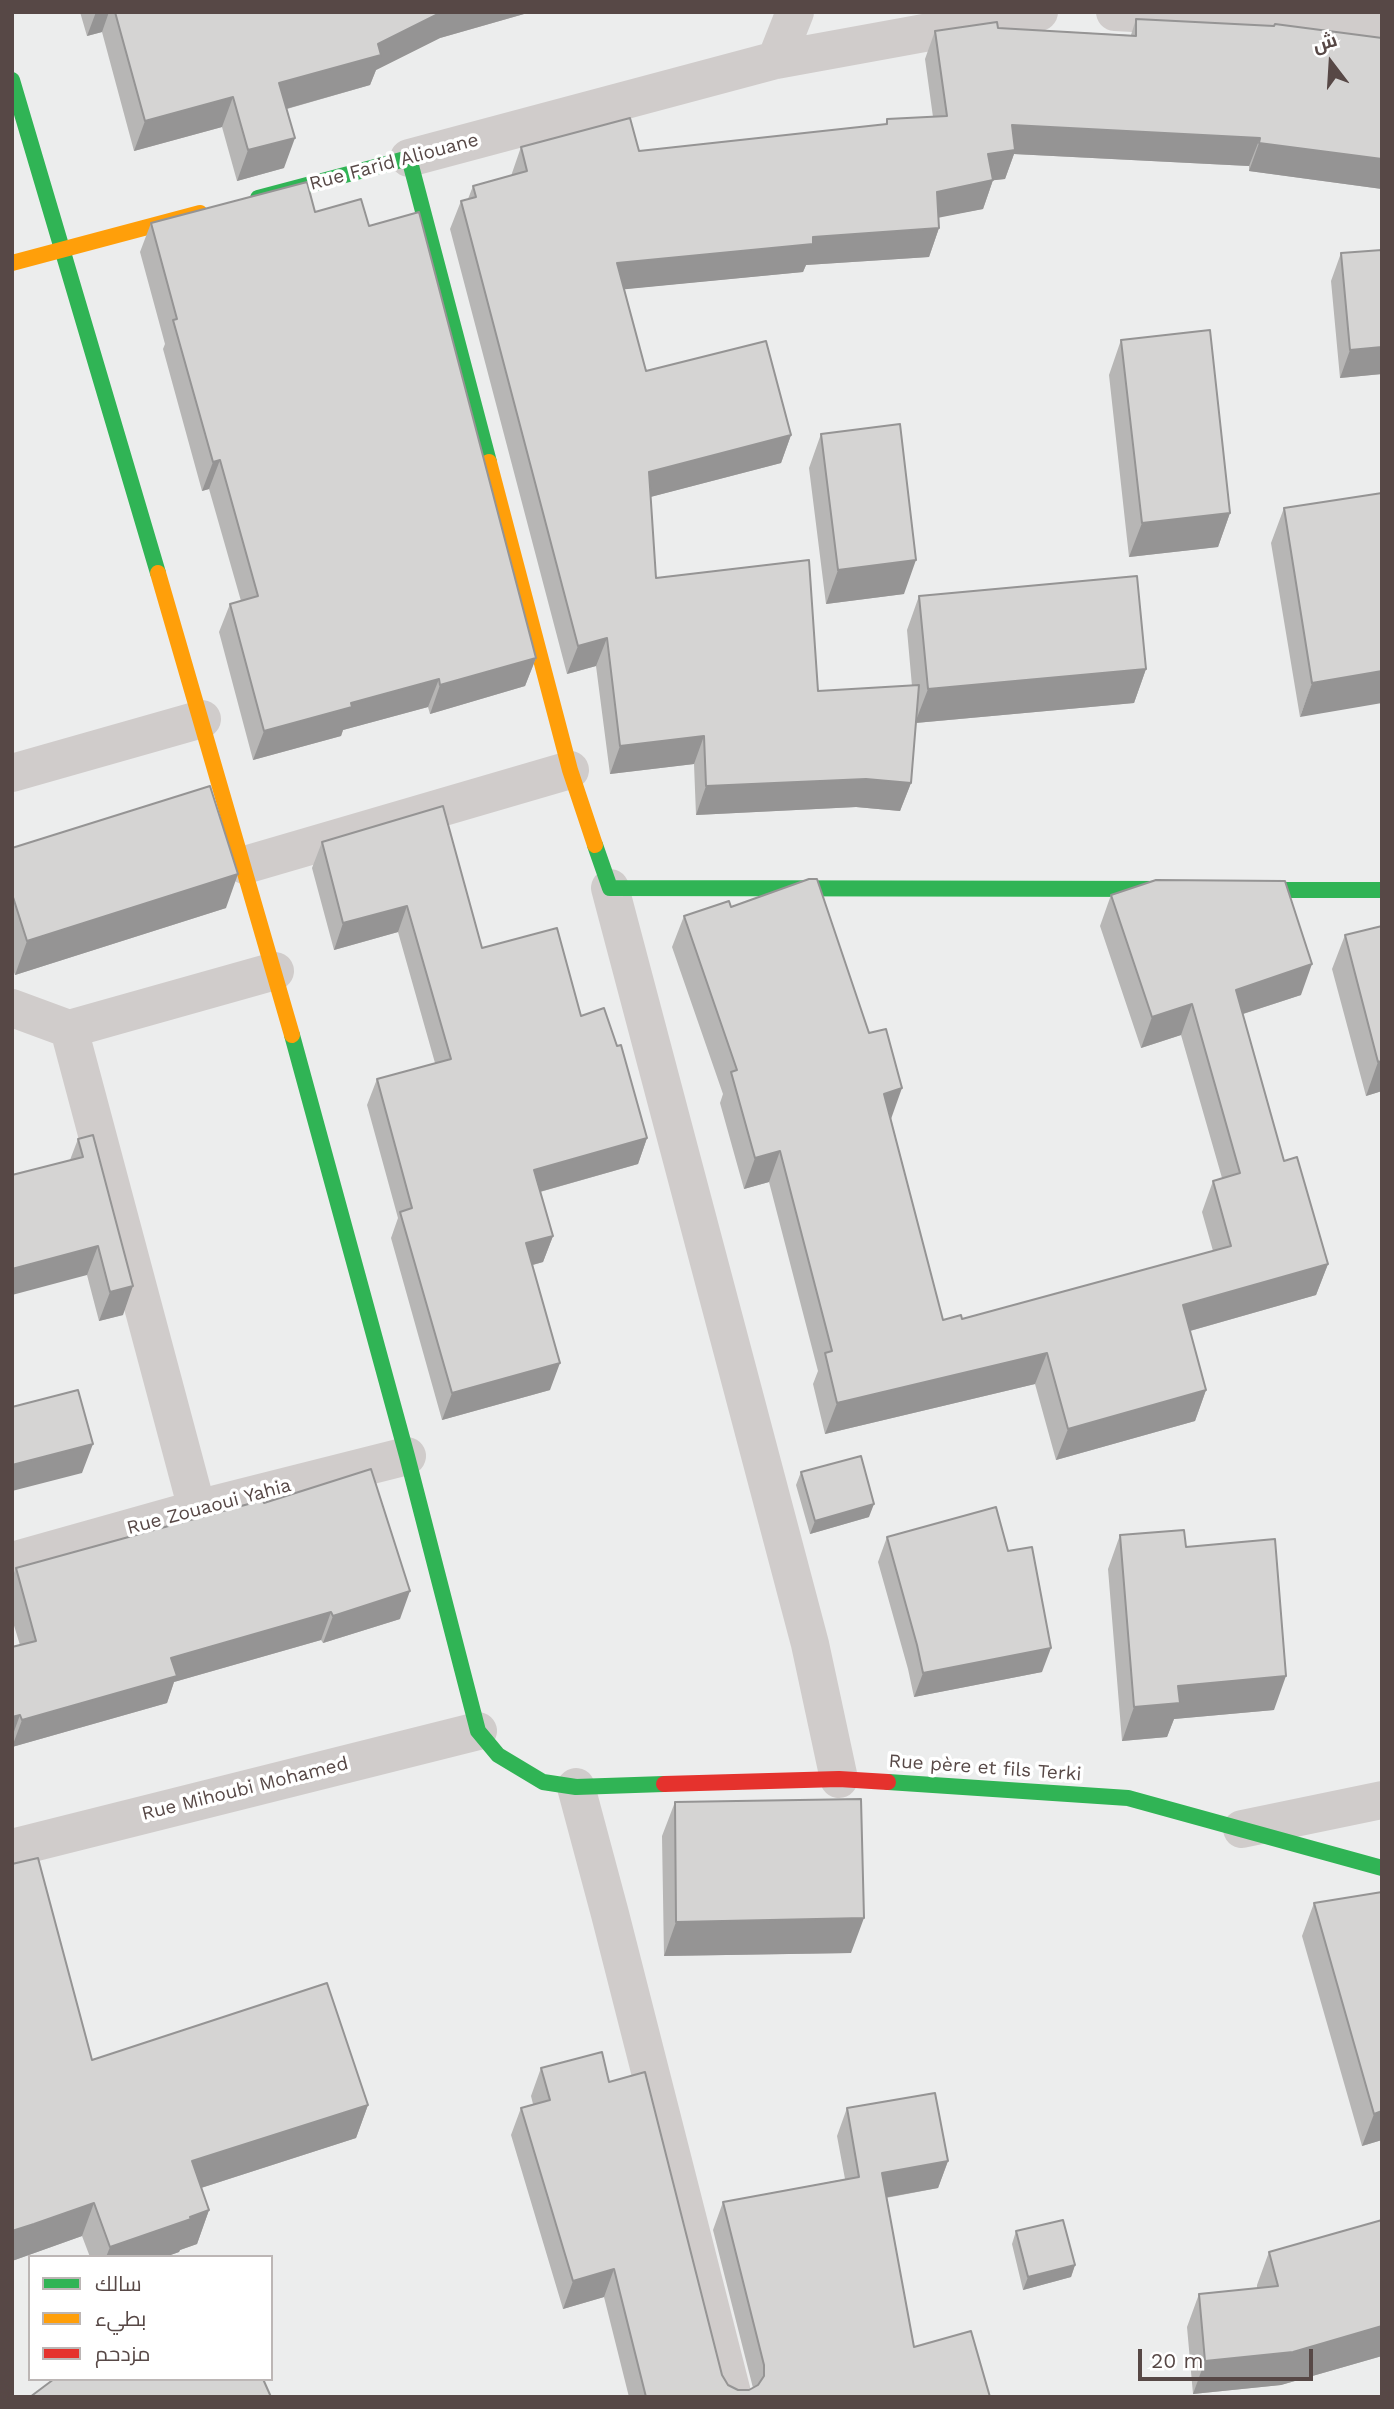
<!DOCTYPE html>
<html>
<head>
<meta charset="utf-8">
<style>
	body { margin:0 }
	#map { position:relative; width:1394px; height:2409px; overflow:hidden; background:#eceded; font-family:"Work Sans",Cairo,sans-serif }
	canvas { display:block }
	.frame { position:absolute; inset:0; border:14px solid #574846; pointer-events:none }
	.legend { position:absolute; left:28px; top:2255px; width:245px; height:126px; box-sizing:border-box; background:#fff; border:2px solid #bcb6b5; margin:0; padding:9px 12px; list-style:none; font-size:21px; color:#574846 }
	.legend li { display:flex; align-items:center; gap:14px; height:35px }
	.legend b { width:35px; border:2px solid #bcb6b5 }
	.north { position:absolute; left:1296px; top:28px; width:70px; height:70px; -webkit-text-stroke:5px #fff; paint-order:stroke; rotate:343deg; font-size:19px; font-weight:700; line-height:28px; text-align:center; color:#574846 }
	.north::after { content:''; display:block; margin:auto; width:24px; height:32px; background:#574846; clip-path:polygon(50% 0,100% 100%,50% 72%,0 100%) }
	.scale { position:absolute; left:1138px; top:2349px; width:175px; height:32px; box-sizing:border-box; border:4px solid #574846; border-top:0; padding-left:9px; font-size:21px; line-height:24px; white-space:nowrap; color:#574846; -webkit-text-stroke:5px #fff; paint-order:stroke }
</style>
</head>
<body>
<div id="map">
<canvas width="1394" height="2409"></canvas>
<div class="frame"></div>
<ul class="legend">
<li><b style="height:9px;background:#30b455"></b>سالك</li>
<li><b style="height:9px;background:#ff9f0a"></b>بطيء</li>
<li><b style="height:9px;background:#e5322d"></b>مزدحم</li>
</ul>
<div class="north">ش</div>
<div class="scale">20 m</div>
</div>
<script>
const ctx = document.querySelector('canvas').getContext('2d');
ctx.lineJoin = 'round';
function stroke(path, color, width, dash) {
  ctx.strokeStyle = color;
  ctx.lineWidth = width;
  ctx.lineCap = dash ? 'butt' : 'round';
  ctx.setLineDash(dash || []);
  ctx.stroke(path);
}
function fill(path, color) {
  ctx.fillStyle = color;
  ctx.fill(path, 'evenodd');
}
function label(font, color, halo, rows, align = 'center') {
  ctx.font = font + ' "Work Sans",sans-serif';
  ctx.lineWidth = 7;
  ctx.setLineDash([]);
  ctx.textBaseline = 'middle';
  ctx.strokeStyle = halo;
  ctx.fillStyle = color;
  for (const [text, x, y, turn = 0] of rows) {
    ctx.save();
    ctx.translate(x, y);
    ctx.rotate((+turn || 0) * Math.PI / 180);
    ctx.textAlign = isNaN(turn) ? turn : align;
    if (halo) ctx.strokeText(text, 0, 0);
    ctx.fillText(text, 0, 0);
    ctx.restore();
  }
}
stroke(new Path2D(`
	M1115,12L1333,24L1382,30
	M776,60L795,12
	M409,158L776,60L1039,12
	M12,773L202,719
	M245,865L570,770
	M610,888L810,1644L839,1779
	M12,1008L69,1029L197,1509
	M69,1029L275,971
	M12,1561L197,1509L407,1456
	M576,1787L610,1914L733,2397
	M1242,1829L1382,1800
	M12,1848L478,1731`), '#d0cccb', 38);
stroke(new Path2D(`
	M12,80L158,573
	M258,198L409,158L489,462
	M595,845L610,888L1180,889
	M1237,890H1382
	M292,1035L407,1456L478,1731L498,1755L543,1782L576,1787L664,1784
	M888,1782L1128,1798L1382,1868`), '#30b455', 16);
stroke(new Path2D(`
	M12,263L200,213
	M489,462L570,770L595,845
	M158,573L292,1035`), '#ff9f0a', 16);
stroke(new Path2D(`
	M664,1784L839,1779L888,1782`), '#e5322d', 16);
fill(new Path2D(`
	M80,12H531L440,38L376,70L370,85L287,109L284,168L237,181L222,127L134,151L102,32L87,36Z
	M1136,19L1382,38V189L1249,171V166L1014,154L1005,179L993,180L983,209L938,217L939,228L929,257L806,265L803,272L624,289L646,371L791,435L781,463L650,497L656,578L818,691L912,686L907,630L919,596L1146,669L1134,703L916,723L911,783L900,811L856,807L696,815L694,764L610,774L596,666L567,674L450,229L461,201L468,199L473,186L511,176L521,147L639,151L885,125L887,119L933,117L925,59L935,31L998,28L1131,35Z
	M315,212L369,226L536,658L525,686L430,714L428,707L343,730L341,736L253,760L219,632L230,604L241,601L209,489L202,491L163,349L165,344L140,252L151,223Z
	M1382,250V374L1340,378L1331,281L1341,253Z
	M1121,340L1230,513L1218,547L1129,557L1109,375Z
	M821,434L904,594L826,604L809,468Z
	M1382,493L1300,717L1271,543L1284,508Z
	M322,842L581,1016L647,1138L638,1164L540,1192L553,1236L543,1262L533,1265L550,1390L442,1420L391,1238L398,1218L367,1105L377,1079L435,1063L398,932L334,950L312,868Z
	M12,848L226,908L15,975L12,967Z
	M1111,895L1301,995L1243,1014L1284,1161L1328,1264L1316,1295L1190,1331L1206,1390L1195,1421L1056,1460L1035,1384L825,1434L813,1384L818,1371L769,1182L744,1189L720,1103L723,1094L672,947L684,916L731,907L891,1119L943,1320L962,1319L1213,1251L1202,1212L1213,1181L1222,1178L1181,1035L1141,1048L1100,926Z
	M1382,926V1091L1366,1096L1332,969L1345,935Z
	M78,1139L123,1315L99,1321L87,1275L70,1160Z
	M801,1472L869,1517L810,1534L796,1485Z
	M264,1503L400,1619L323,1643L321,1640L174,1682L167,1703L12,1747V1647L20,1645L12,1619V1578L16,1568Z
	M1120,1535L1186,1547L1274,1710L1174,1719L1167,1737L1122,1741L1108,1569Z
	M887,1537L1042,1672L914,1697L908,1669L878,1562Z
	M675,1802L851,1953L664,1956L662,1836Z
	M12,1864L92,2060L368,2105L356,2138L201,2188L209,2210L197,2244L180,2250L179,2252L165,2257H90L82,2236L12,2261Z
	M1314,1903L1382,2140L1362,2146L1302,1936Z
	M541,2068L609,2082L722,2375L728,2385L738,2390H749L753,2388L713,2230L723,2202L845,2179L837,2136L847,2108L948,2161L938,2188L886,2198L914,2347L990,2397H629L604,2297L563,2309L511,2135L521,2108L533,2104L531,2096Z
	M1382,2220V2356L1281,2385L1193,2394L1187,2327L1199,2294L1257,2288V2285L1269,2252Z
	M1016,2231L1075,2265L1071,2277L1023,2290L1012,2244Z`), '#b7b6b5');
fill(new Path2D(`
	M96,12H109L102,32L87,36Z
	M442,12H531L440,38L376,70L370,85L268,114L279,83L378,44Z
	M233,97L222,127L134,151L145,121Z
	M1012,125L1260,138L1249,166L1014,154L1005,179L978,182L988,154Z
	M295,138L284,168L237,181L248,150Z
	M1259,143L1382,159V189L1249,171Z
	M993,180L983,209L927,220L937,192Z
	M939,228L929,257L806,265L803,272L607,291L617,263L813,237Z
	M1382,347V374L1340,378L1350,350Z
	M791,435L781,463L639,500L649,472Z
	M220,460L209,489L202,491L213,462Z
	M1230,513L1218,547L1129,557L1142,523Z
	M916,560L904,594L826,604L838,570Z
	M607,638L596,666L567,674L578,646Z
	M536,658L525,686L430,714L440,685Z
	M1146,669L1134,703L915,723L928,689Z
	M1382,671V703L1300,717L1312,683Z
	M439,679L428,707L343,730L341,736L253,760L264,731L351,703Z
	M704,736L694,764L610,774L620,746Z
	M866,779L911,783L900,811L856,807L696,815L706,786Z
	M238,874L226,908L15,975L27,941Z
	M407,906L398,932L334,950L343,923Z
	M1312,964L1301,995L1224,1020L1236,990Z
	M1192,1004L1181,1035L1141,1048L1152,1017Z
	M1382,1061V1091L1366,1096L1378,1062Z
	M902,1088L891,1119L884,1094Z
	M647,1138L638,1164L525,1196L534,1170Z
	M780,1151L769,1182L744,1189L755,1158Z
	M553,1236L543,1262L517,1269L526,1243Z
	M98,1246L87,1275L12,1295V1269Z
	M1328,1264L1316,1295L1172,1336L1183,1305Z
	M133,1286L123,1315L99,1321L110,1292Z
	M1047,1353L1035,1384L825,1434L837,1403Z
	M560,1363L550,1390L442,1420L452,1393Z
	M1206,1390L1195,1421L1056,1460L1068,1429Z
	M93,1444L82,1473L12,1491V1465Z
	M874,1504L869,1517L810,1534L815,1521Z
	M410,1591L400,1619L323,1643L333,1616Z
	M331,1612L321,1640L174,1682L167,1703L12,1747L22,1720L171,1658Z
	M1051,1648L1042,1672L914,1697L923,1673Z
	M1286,1676L1274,1710L1174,1719L1167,1737L1122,1741L1134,1707L1178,1686Z
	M20,1715L12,1737V1717Z
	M864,1918L851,1953L664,1956L676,1922Z
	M368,2105L356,2138L179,2195L192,2161Z
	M1382,2111V2140L1362,2146L1374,2114Z
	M948,2161L938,2188L872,2200L882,2173Z
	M94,2203L82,2236L12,2261V2231Z
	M209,2210L197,2244L180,2250L179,2252L165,2257H106L110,2247Z
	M1075,2265L1071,2277L1023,2290L1028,2277Z
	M614,2269L604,2297L563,2309L573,2281Z
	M1382,2326V2356L1281,2385L1193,2394L1205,2361Z`), '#959494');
const building = new Path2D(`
	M115,12H442L378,44L381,55L279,83L295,138L248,150L233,97L145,121Z
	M1136,19L1274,26L1275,24L1382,38V159L1259,143L1260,138L1012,125L1015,150L988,154L993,180L937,192L939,228L813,237V244L617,263L646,371L766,341L791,435L649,472L656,578L809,560L818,691L919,685L911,783L866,779L706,786L704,736L620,746L607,638L578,646L461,201L476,197L473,186L527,171L521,147L630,118L639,151L887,124V119L947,116L935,31L997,22L998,28L1136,36Z
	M307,182L315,212L361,199L369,226L419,212L536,658L440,685L439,679L351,703L352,707L264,731L230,604L258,596L220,460L213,462L173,320L177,319L151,223Z
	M1382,250V347L1350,350L1341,253Z
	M1210,330L1230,513L1142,523L1121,340Z
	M900,424L916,560L838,570L821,434Z
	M1382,493V671L1312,683L1284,508Z
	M1137,576L1146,669L928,689L919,596Z
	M210,786L238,874L27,941L12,894V848Z
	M443,806L482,948L557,928L581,1016L604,1008L617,1046L621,1045L647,1138L534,1170L553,1236L526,1243L560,1363L452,1393L400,1212L412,1208L377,1079L451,1059L407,906L343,923L322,842Z
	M809,879H817L869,1033L886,1029L902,1088L884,1094L943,1320L961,1315L962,1319L1231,1246L1213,1181L1240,1173L1192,1004L1152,1017L1111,895L1156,880L1285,881L1312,964L1236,990L1284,1161L1297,1157L1328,1264L1183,1305L1206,1390L1068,1429L1047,1353L837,1403L825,1353L832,1351L780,1151L755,1158L731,1072L737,1070L684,916L729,901L731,907Z
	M1382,926V1061L1378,1062L1345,935Z
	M93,1135L133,1286L110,1292L98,1246L12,1269V1175L83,1157L78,1139Z
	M78,1390L93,1444L12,1465V1407Z
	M861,1456L874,1504L815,1521L801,1472Z
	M371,1469L410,1591L333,1616L331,1612L171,1658L177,1676L22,1720L20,1715L12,1717V1647L36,1641L16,1568L263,1500L264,1503Z
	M996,1507L1008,1551L1032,1547L1051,1648L923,1673L917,1645L887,1537Z
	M1184,1530L1186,1547L1275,1539L1286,1676L1178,1686L1180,1703L1134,1707L1120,1535Z
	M861,1799L864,1918L676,1922L675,1802Z
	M38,1858L92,2060L327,1983L368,2105L192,2161L209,2210L190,2217L191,2219L110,2247L94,2203L34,2224L12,2231V1864Z
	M1382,1892V2111L1374,2114L1314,1903Z
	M602,2052L609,2082L645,2072L722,2375L728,2385L738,2390H749L758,2385L764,2376V2365L723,2202L859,2177L847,2108L935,2093L948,2161L882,2173L914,2347L971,2331L990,2397H646L614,2269L573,2281L521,2108L550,2100L541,2068Z
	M1063,2220L1075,2265L1028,2277L1016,2231Z
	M1382,2220V2326L1293,2352L1205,2361L1199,2294L1278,2286L1269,2252Z
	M54,2379H263L271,2397H30Z`);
fill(building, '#d5d4d3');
stroke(building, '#959494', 2);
label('19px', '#574846', '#fff', [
	["Rue Farid Aliouane",394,162,-15],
	["Rue Zouaoui Yahia",209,1507,-15],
	["Rue père et fils Terki",985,1768,4],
	["Rue Mihoubi Mohamed",245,1789,-14]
]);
</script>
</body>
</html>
